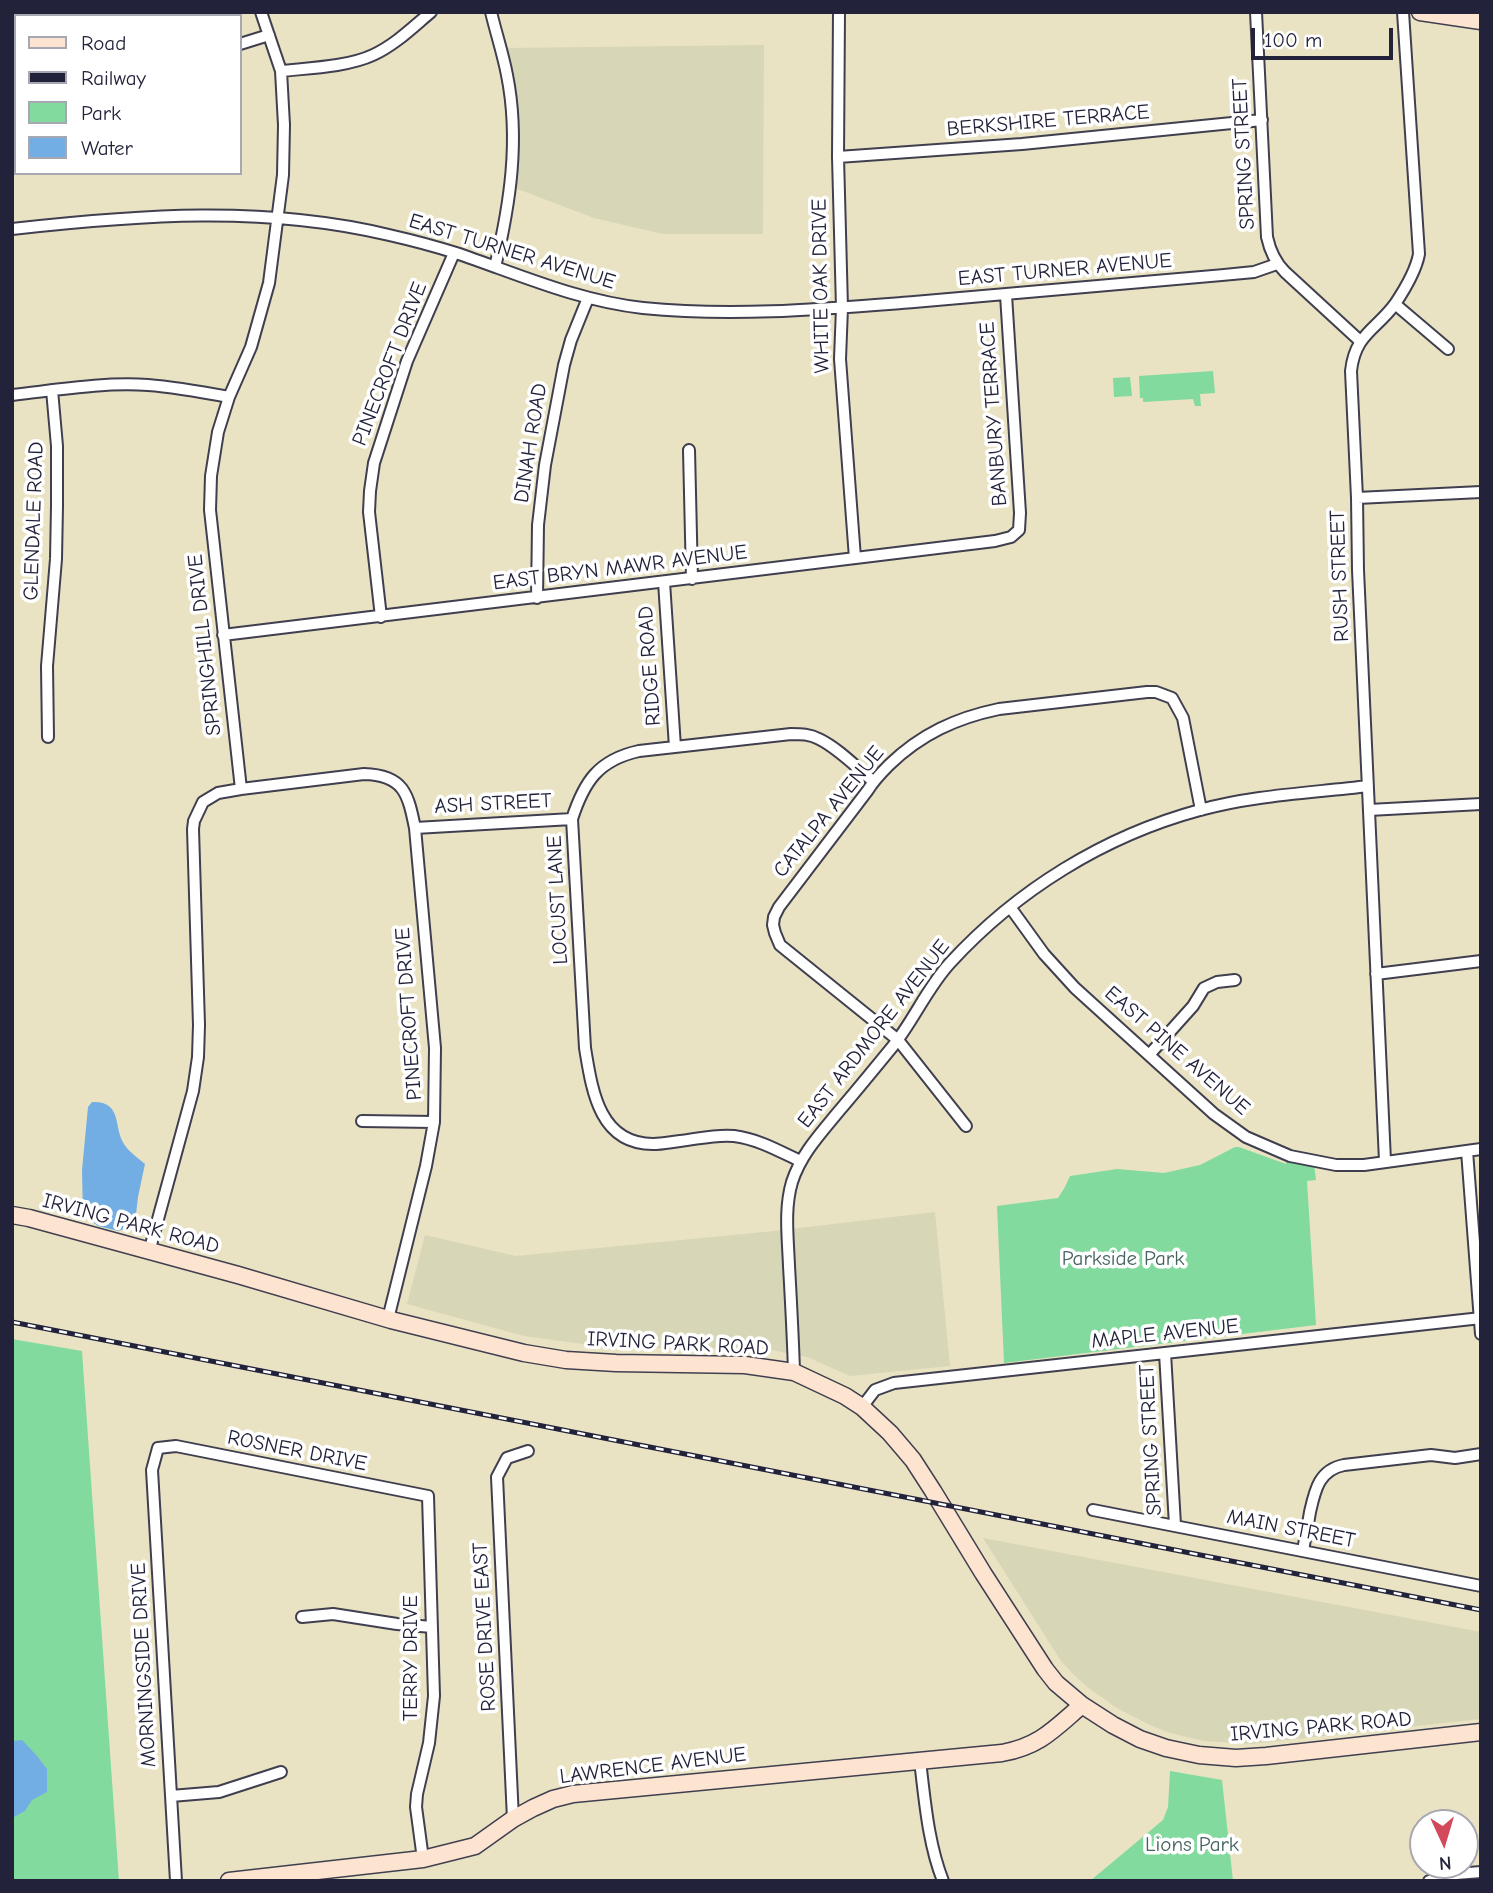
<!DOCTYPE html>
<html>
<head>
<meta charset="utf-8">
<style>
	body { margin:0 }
	#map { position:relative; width:1493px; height:1893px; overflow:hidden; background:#e9e3c3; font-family:"Comic Neue",sans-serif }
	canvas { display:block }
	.frame { position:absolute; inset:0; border:14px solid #22223b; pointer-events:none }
	.legend { position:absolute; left:14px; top:14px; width:228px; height:161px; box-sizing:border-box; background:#fff; border:2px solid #a7a7b1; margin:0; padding:9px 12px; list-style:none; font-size:21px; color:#22223b }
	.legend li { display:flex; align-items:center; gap:14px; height:35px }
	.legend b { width:35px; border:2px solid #a7a7b1 }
	.north { position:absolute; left:1409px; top:1809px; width:70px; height:70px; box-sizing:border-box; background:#fff; border:2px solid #a7a7b1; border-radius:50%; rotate:176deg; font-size:19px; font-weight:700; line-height:28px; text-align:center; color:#22223b }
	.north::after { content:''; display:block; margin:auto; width:24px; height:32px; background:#d1495b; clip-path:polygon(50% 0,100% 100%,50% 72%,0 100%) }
	.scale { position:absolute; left:1251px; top:28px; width:142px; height:32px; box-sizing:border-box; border:4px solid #22223b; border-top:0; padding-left:9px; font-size:21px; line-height:24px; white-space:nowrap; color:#22223b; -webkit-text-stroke:5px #fff; paint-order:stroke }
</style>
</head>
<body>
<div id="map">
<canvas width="1493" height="1893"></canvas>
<div class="frame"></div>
<ul class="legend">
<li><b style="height:9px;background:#fde4d1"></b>Road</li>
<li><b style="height:9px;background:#22223b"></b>Railway</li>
<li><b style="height:19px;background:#82da9e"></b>Park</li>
<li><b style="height:19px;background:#72aee3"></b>Water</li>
</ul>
<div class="north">N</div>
<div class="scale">100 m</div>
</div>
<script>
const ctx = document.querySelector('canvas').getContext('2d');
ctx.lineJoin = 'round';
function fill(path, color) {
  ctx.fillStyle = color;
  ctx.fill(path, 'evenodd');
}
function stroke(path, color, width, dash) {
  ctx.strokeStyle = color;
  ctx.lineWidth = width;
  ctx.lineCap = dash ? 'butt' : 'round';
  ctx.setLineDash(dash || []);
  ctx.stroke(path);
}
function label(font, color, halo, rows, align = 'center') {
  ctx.font = font + ' "Comic Neue",sans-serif';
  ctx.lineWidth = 7;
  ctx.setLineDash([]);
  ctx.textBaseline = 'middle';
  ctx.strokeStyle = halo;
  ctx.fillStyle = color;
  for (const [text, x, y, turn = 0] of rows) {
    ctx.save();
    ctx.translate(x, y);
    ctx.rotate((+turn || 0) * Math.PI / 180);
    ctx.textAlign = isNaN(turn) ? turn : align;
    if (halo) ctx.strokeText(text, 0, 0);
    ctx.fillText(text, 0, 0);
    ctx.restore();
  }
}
fill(new Path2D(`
	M764,45L763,234H663L594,218L515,188L503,48Z
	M935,1212L950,1366L850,1376L807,1357L771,1350L739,1348H648L590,1345L524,1336L407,1304L425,1235L516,1256L774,1231Z
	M983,1538L1481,1632V1719L1251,1744L1203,1741L1167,1732L1150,1725L1117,1708L1087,1687L1073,1674L1061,1661Z`), '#d7d6b6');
fill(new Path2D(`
	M1213,371L1215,393L1200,394L1201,406H1195L1193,399L1143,402V398H1140L1139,376Z
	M1130,377L1132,396L1114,397L1113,378Z
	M1235,1147H1239L1286,1164L1287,1160L1314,1164L1316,1180L1307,1181L1316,1325L1004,1363L997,1206L1058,1198L1065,1187L1070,1176L1117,1169L1164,1173L1200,1165Z
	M12,1339L82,1351L119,1881H12Z
	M1170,1771L1222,1780L1233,1881H1090L1163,1820L1168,1807Z`), '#82da9e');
fill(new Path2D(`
	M92,1102C123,1101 113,1127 124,1144C129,1152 138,1158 145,1164L138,1197L136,1214L124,1229L118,1231L98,1226L83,1215L82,1170L88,1107Z
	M22,1740L37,1756L47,1769V1792L32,1800L25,1811L12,1818V1741Z`), '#72aee3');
const street = new Path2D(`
	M491,12C496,33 503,54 507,75C520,140 510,204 495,267
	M839,12L838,157L842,308L840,359L855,558
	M1256,12L1267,237C1270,251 1275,262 1285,272L1360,341
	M240,44L269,35
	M281,71C309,68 347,67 373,55C395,45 413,27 431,12
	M838,157L1022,144L1262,120
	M12,229C137,215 265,205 389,235C411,240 434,246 456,253C518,274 578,301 643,308C734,317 824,309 914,302C1028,293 1141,283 1254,272L1277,264
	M1395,304L1448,349
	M12,395C57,390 103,382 148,385C175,387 202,392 229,397
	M689,450L692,579
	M1357,498L1481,492
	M664,582L675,747
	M537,598L538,525L545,465L564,365L571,340L588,298
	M381,617L369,512L370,491L374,463L407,361L454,253
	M223,635L995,541L1011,537L1019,530L1020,513L1006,295
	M48,737L47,666L56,559L57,506V446L52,390
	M241,789L210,510L211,476L218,432L229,397L251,347L269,283L283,175L284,125L281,71L261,12
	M1369,810L1481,804
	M415,828L572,819
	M1010,907L1044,954L1075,988L1214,1114L1246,1137L1290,1156L1336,1165H1364L1481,1149
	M1376,974L1481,961
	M1149,1055L1193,1006L1204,988L1217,982L1235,980
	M362,1121L434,1122
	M966,1126L898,1040L780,945L775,933L773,925L774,917L779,907L868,790C874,780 881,773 889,765C921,734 956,718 999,709L1147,692H1156L1172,698L1183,718L1201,810
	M1467,1151L1481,1334
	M800,1161C779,1151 758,1139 734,1136C716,1134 698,1139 680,1141C671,1142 662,1144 653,1144C599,1144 592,1090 585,1048L572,819C584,782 598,760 639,751L791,734C801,734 810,734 819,739C838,748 857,768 873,781
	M1385,1161L1358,570L1357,498L1351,371C1355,334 1376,330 1395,304C1405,289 1416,271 1419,254L1403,12
	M149,1252L193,1091L198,1057L199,1025L193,829L194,821L203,802L218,793L241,789L364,774C404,775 408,794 415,828L435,1048L434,1122L426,1166L388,1319
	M1165,1353L1175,1525
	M794,1372C793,1337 791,1301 789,1266C788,1238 784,1209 792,1182C801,1154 821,1133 839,1111C857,1090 875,1068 893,1046C914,1020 927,988 950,963C1017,890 1104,836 1200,810C1254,795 1312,793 1368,786
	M862,1407L875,1390L894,1383L1481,1318
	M1093,1510L1481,1586
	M1303,1551C1305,1538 1308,1525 1310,1512C1315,1490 1319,1470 1344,1465L1431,1455L1455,1458L1481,1454
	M302,1617L333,1614L397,1624L432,1627
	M920,1761C925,1801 928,1843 943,1881
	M171,1796L219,1792L281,1772
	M513,1819L497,1477L507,1458L528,1451
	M176,1881L152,1470L158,1448L176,1446L428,1496L434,1696L429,1743L417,1794L416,1807L423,1859
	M1429,1881L1456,1874L1481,1872`);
const secondary = new Path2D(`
	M1420,12L1481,21
	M12,1215L29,1218L238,1275L391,1320L524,1353L566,1360L616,1363L745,1365L794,1372L845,1396L862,1407L890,1433L913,1460L933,1491L983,1573L1045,1669L1056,1683L1082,1705L1113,1725L1140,1739L1166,1748L1199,1755L1236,1758L1266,1756L1481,1732
	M229,1881L423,1859L475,1846L513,1819L533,1808L553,1799L573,1794L1002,1753C1040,1746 1054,1729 1082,1705`);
stroke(street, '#403f4f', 14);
stroke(secondary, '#403f4f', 19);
stroke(street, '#fff', 10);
stroke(secondary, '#fde4d1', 16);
const rail = new Path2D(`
	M12,1322L1481,1610`);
stroke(rail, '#22223b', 5);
stroke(rail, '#fff', 2.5, [8]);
label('21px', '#22223b', '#fff', [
	["BERKSHIRE TERRACE",1048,121,-5],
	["SPRING STREET",1244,154,-93],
	["EAST TURNER AVENUE",512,252,17],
	["EAST TURNER AVENUE",1065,270,-5],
	["WHITE OAK DRIVE",821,286,-91],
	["PINECROFT DRIVE",390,364,-69],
	["BANBURY TERRACE",994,414,-94],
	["DINAH ROAD",531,443,-81],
	["GLENDALE ROAD",34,521,-88],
	["EAST BRYN MAWR AVENUE",620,568,-7],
	["RUSH STREET",1340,576,-92],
	["SPRINGHILL DRIVE",205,645,-96],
	["RIDGE ROAD",650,666,-94],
	["ASH STREET",493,804,-3],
	["CATALPA AVENUE",829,812,-51],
	["LOCUST LANE",558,900,-93],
	["PINECROFT DRIVE",409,1014,-94],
	["EAST ARDMORE AVENUE",874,1034,-52],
	["EAST PINE AVENUE",1177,1051,41],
	["IRVING PARK ROAD",131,1224,15],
	["MAPLE AVENUE",1165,1334,-6],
	["IRVING PARK ROAD",678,1344,3],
	["SPRING STREET",1151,1440,-93],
	["ROSNER DRIVE",297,1451,11],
	["MAIN STREET",1291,1529,11],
	["ROSE DRIVE EAST",485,1627,-93],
	["TERRY DRIVE",411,1658,-90],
	["MORNINGSIDE DRIVE",144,1665,-93],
	["IRVING PARK ROAD",1321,1727,-5],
	["LAWRENCE AVENUE",653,1766,-7]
]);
label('21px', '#44625e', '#fff', [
	["Parkside Park",1123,1259],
	["Lions Park",1192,1845]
]);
</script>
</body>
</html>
